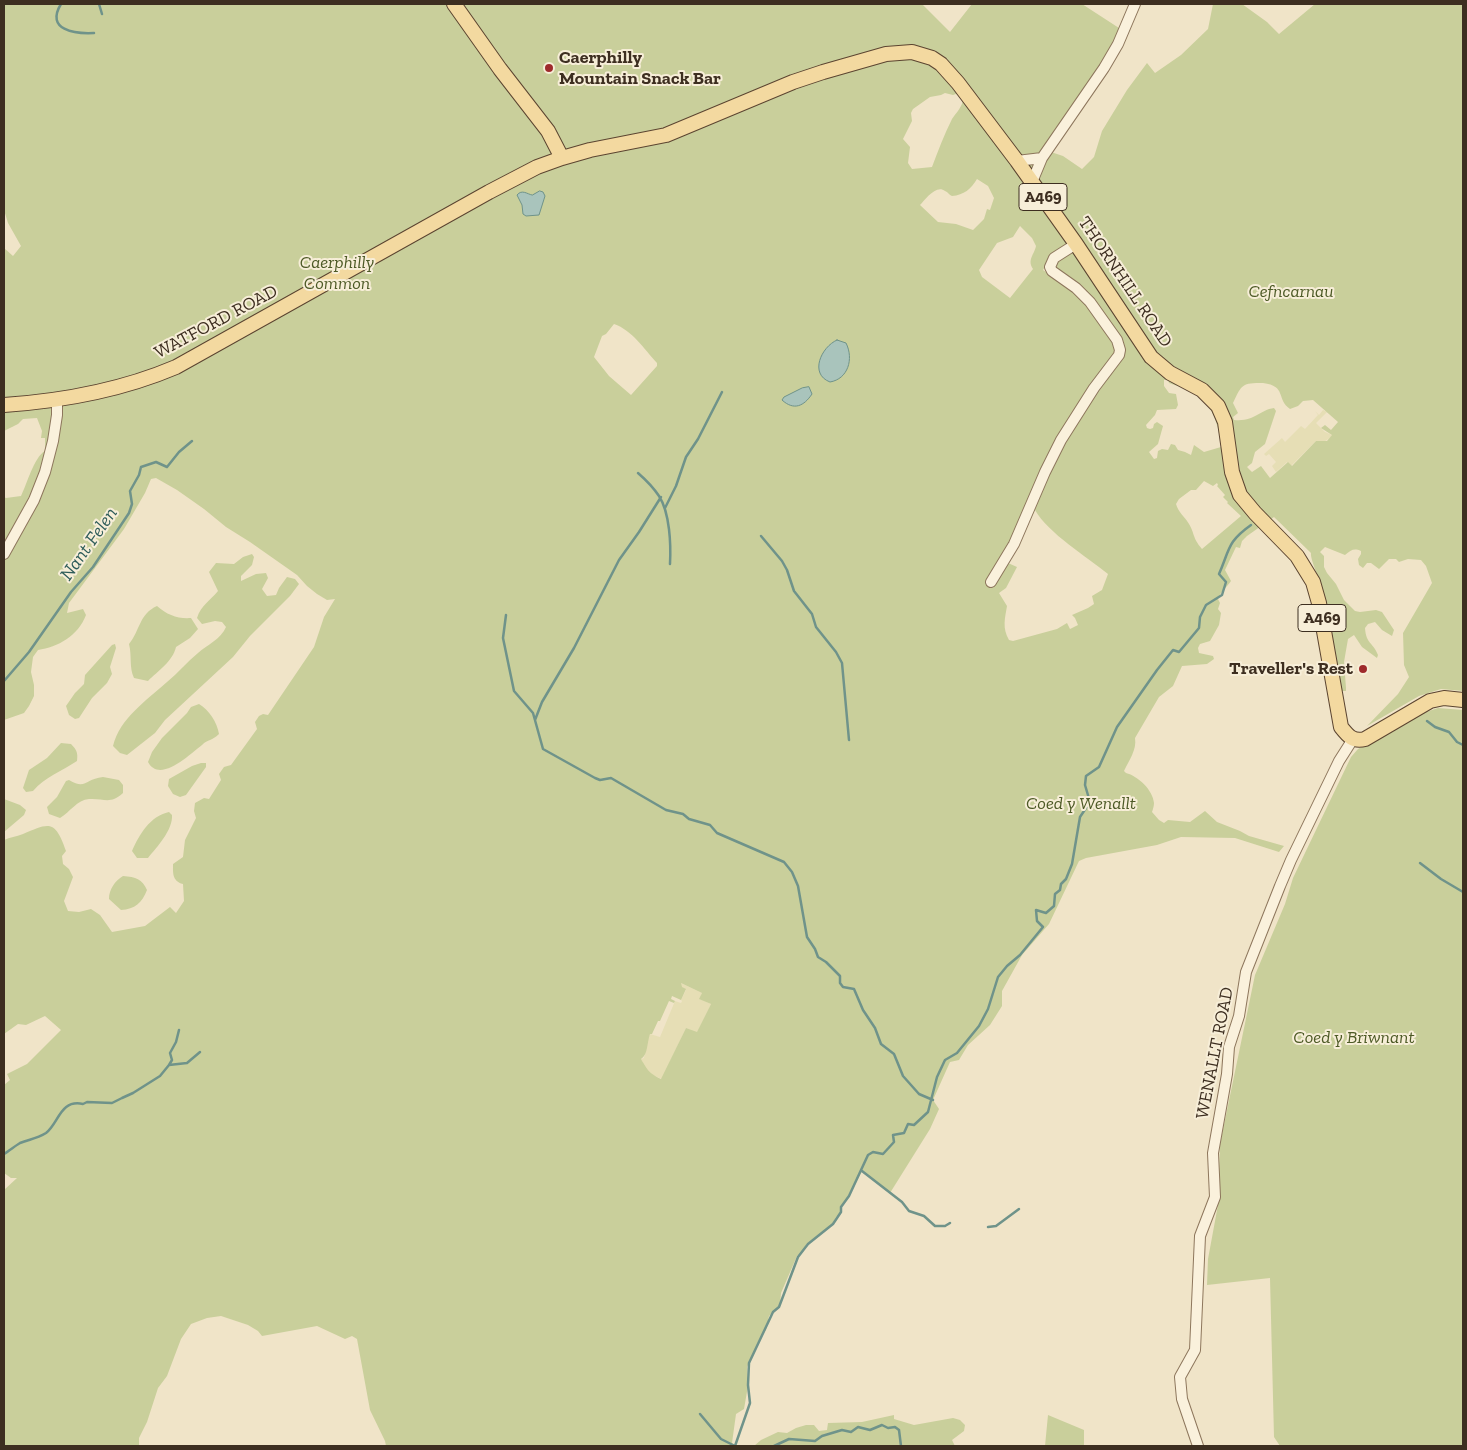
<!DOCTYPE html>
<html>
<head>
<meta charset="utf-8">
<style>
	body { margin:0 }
	#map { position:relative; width:1467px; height:1450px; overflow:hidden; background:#f0e4c8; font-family:"Zilla Slab",serif }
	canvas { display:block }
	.frame { position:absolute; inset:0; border:5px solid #3d2e20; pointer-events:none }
</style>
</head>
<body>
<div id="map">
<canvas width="1467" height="1450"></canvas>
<div class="frame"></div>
</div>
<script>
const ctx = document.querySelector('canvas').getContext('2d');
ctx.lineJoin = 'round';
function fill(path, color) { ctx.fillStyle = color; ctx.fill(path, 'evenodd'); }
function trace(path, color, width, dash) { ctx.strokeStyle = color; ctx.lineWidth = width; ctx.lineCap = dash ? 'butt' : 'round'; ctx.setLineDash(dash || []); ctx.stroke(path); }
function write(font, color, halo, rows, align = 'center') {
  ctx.font = font + ' "Zilla Slab",serif'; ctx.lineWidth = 4; ctx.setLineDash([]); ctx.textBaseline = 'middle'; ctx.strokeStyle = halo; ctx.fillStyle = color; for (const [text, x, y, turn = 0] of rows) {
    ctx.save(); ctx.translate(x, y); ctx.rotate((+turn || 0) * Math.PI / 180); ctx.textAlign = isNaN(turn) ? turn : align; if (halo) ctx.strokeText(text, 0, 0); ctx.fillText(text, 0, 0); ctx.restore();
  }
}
fill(new Path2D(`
	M1323 410 1327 412 1316 423 1325 432 1332 435 1331 437 1324 442 1316 441 1291 466 1287 462 1276 472 1272 466 1276 462 1269 454 1266 456 1264 454 1282 438 1285 442 1301 426 1305 429 1318 415 1315 411 1319 415Z
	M681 983 702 993 700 999 711 1004 697 1033 686 1028 662 1079 650 1074 645 1069 641 1059 644 1058 647 1041 650 1034 660 1037 675 1001 681 1003 682 1001 681 1000 686 990 681 987Z`), '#e6deb5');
fill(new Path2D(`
	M4 4H922L950 32 972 4H1082L1119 28 1114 45 1093 78 1043 148 1048 153 1051 152 1063 156 1082 169 1094 157 1102 131 1127 90 1147 63 1155 73 1181 55 1208 29 1213 4H1242L1267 22 1279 34 1315 4H1463V691L1441 689 1419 696 1367 726 1398 694 1409 677 1404 665 1403 633 1432 583 1426 566 1421 560 1408 559 1399 562 1396 559H1389L1379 569 1371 563H1367L1363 568 1359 565 1358 559 1361 554V551C1354 548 1351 550 1345 555L1325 547 1320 552 1324 556V567L1327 573 1336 584 1344 600 1355 611 1360 612 1376 610 1382 612 1394 630 1392 636 1382 630 1375 622 1368 624 1365 628C1366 644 1373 642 1378 655L1377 658 1362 647 1354 635 1348 639 1344 662 1346 688V691H1339L1337 686C1333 654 1330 621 1322 589 1320 580 1310 559 1311 553L1274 517 1247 536 1242 541 1240 548 1236 547 1225 570 1231 581C1226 588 1221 591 1218 599L1220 603 1218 609 1221 613 1219 625 1210 641 1200 644 1198 648 1199 653 1213 656 1214 659 1207 664 1182 666 1173 686 1159 697 1135 738C1137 750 1129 760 1124 771L1126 773C1138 776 1153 790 1154 803 1154 806 1153 809 1152 812L1159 820 1164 823 1168 820 1190 822 1205 811 1217 822 1240 831 1249 836 1284 846 1279 852 1235 838 1181 837 1157 845 1086 858 1079 861 1049 924 1022 955 1002 991V1006L990 1025 968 1045 959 1060 950 1062 933 1100 939 1109 930 1129 890 1193 862 1171 848 1198 841 1206 840 1215 836 1217 832 1225 806 1245 803 1252 797 1256 781 1293 780 1305 769 1316 766 1330 759 1340 747 1367 748 1386 744 1409 736 1414 732 1443 735 1446H386L385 1441 370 1410 357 1339 352 1336 345 1339 317 1326 262 1336 258 1331 248 1325 221 1316 207 1318 191 1324 181 1339 167 1376 158 1388 147 1422 139 1438V1446H4V1190L17 1178H11L4 1173V1085L10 1080 7 1074 27 1064 61 1030 45 1016 26 1025 18 1024 4 1034V840C10 837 16 837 23 834 49 823 55 819 66 851L62 856 63 864 69 869 73 877 64 901 68 911 79 912 91 909 100 915 112 932 145 926 170 907 176 913 184 901 183 884C172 881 173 873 173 864L183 857 185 840 196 818 194 811 195 803 204 798 209 799 221 780 219 774 224 767 231 765 257 729 255 722 259 716 263 714 268 715 314 647 324 617 335 599 327 600 317 594 307 586 297 575 250 542 226 527 204 509 177 490 156 478 151 479 145 493 124 529 69 603 67 613 83 609 86 615C78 636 58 647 38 650L33 657 31 672 34 685V696L29 706 24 713 4 720V497L6 498 21 496C27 484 34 457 45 451V438H41L42 431 37 418 23 419 18 424 4 431V248L13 256 21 246 8 223 4 210ZM945 93 953 95 956 94 963 99C963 106 956 113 952 119 944 135 938 151 932 167L912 169 908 163 910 147 903 139 912 121 911 113 913 109 930 97 941 95ZM977 179 988 186 994 198 990 210 987 209 984 219 973 230 956 224 938 222 920 205C925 200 936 184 945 191 948 192 949 195 952 196 964 195 971 189 977 179ZM1020 226 1032 238 1036 246C1034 255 1027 260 1033 269L1010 298 982 277 979 270 997 243 1013 237ZM1050 258 1057 261 1055 263C1057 278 1077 280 1086 291 1088 294 1088 298 1090 301 1099 317 1123 336 1119 355L1094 388 1065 432 1063 429 1085 395 1111 360C1119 347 1113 340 1105 329 1086 300 1071 289 1043 270ZM1113 308 1124 316 1127 312 1151 349 1145 354ZM614 324C632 330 644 349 657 363V366L631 395 609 376 594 357 602 336 606 334ZM1164 380H1168L1169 383C1176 386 1184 387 1191 390 1212 401 1219 425 1221 447L1204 452 1194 445 1191 455 1185 452 1178 450 1175 445 1171 444 1168 450 1162 449 1158 451 1157 458 1154 459 1149 452 1158 444 1163 426 1157 422 1154 424 1153 428 1150 429 1147 428 1146 425 1155 415 1157 410 1176 409 1178 405 1176 394 1169 393 1164 386ZM1263 383C1287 386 1276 399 1290 409L1298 406 1303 401 1313 400 1338 422 1331 430 1325 425 1321 428 1332 435 1327 441H1316L1292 466 1288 462 1270 478 1261 466 1252 472 1247 467 1252 463 1255 452 1265 444 1276 411 1274 408C1259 410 1255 422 1234 420L1233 417 1238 413 1233 403C1242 384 1242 383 1263 383ZM1204 481 1213 486 1217 483 1218 485 1217 486 1225 495 1223 497 1228 502 1227 503 1241 516 1202 549C1192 537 1195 534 1189 524 1185 517 1178 512 1176 504L1179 499 1191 490H1196ZM1035 510C1048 533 1087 557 1108 574L1102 590 1092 596 1094 604 1088 608 1072 615 1075 618 1078 625 1070 629 1067 623 1057 629 1013 641 1009 640C1002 628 1005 618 1007 606L999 593 1006 588 1017 567 1008 563ZM681 983 702 993 699 999 711 1004 697 1032 686 1028 661 1079C649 1073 648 1071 641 1059 648 1055 647 1042 650 1034H652L658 1021H660L669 1001 674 1003 675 1001 671 999 672 996 681 1000 686 989 682 987Z
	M252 554 254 557 252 565 241 576V581L256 574 266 573 268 578 262 589 267 596 276 595 279 588 287 577 295 579 299 584 290 596 250 636 233 657 165 720 155 733 127 755 120 753 113 746C120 718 146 701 167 682 178 673 187 662 198 653 207 645 221 639 226 627L222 622 215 621 202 624 197 618C201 605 210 601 218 591L209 572 216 563 234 564 243 557Z
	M157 606C167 615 178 619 191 618L198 629 190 638 176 647C173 661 158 671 148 681L134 678C129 668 132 655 129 644 140 631 139 614 157 606Z
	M115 644 116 648 110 667 112 674 107 683 92 698 79 718 75 719 69 715 66 706 75 693 84 684 85 675 112 645Z
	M199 704C209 710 217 722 219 734 212 741 208 739 202 745 190 754 160 784 148 762L152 752 162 738 187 713 191 707Z
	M1438 708 1463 710V1446H1280L1274 1437 1270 1278 1207 1285 1208 1259 1220 1194 1219 1176 1220 1144 1255 975 1285 904 1293 878 1351 757 1358 749 1423 713Z
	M61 743 71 744C77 750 78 753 77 761 62 771 45 777 33 791L26 792 23 788 29 770 47 758Z
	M201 763H206V767L186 795 180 797 173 794 168 786 169 779 192 766Z
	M103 777 119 780 123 785V793C110 805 104 798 89 799 77 800 70 812 60 818L49 814 47 807 57 797 66 781 69 780C86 790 85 779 103 777Z
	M4 799 20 805 26 810 24 815 4 832Z
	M169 812 172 815C173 830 157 847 148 858H137L132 851C139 835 150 816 169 812Z
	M123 876C136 877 142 879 147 890 142 903 135 909 121 910L109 899C109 889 115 881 123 876Z
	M894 1415V1419L914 1425 953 1418 960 1420 965 1425 964 1431 952 1440 955 1446H754L761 1440 778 1432 787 1433 796 1428 806 1425H814L819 1431 827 1430 828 1423 862 1422Z
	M1048 1415 1084 1430V1446H1045Z`), '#c9cf9b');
const water = new Path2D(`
	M540 191 543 192 545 196 539 215 526 216 523 214 522 205 517 195C522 189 527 194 532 195Z
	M837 340 846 343C854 359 848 379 830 382 809 374 821 347 837 340Z
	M809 387 812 394C804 406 794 411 782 400L784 397 802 388Z`);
fill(water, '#a9c4bc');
trace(water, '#6f938a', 1);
trace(new Path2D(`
	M61 4C45 30 75 34 94 33
	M99 4 102 14
	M638 473C646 480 653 487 659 496 670 513 671 545 670 564
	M665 508 676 486 686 457 698 439 722 392
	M761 536 782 561 787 570 794 591 812 614 816 627 836 652 842 663 849 740
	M506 615 503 638 514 691 533 713 543 749 595 778 600 780 611 778 666 810 683 814 689 819 710 825 717 833 784 862 792 872 798 886 807 937 815 949 818 957 826 962 840 976V983L843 987 854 989 863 1010 875 1028 881 1044 894 1054 903 1076 919 1094 933 1100
	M4 681 29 652 71 592 93 567 129 513 132 504 130 491 139 475 141 467 156 462 167 467 179 452 192 441
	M535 720 542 702 574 648 619 560 639 532 661 497
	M1427 721 1435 727 1449 732 1457 742 1463 745
	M1420 863 1441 879 1463 892
	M169 1065 172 1060 170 1053 176 1042 179 1030
	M4 1154C9 1151 15 1146 20 1143 30 1139 36 1139 46 1133 59 1123 60 1099 83 1104L87 1102 112 1103 122 1098 133 1093 160 1076 169 1065 187 1063 200 1052
	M862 1171 902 1202 909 1211 924 1216 935 1226H945L950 1223
	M988 1227 996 1226 1019 1209
	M700 1414 721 1439 735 1446
	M735 1446 750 1403 748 1385 749 1363 773 1312 779 1307 798 1257 808 1244 833 1224 841 1212V1207L849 1196 868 1155 873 1152 883 1154 894 1142 893 1135 904 1133 908 1124 914 1125 928 1112 937 1077 945 1060 957 1053 979 1026 988 1009 998 977 1007 966 1020 955 1043 927 1037 921 1036 910 1046 913 1054 906 1055 894 1060 890 1061 884 1066 879 1072 864 1080 817 1090 802 1085 785 1086 776 1099 767 1117 727 1157 670 1173 650 1179 652 1199 628 1200 617 1206 605 1222 595 1226 582 1219 574C1230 549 1227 542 1251 525
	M774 1446 789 1439 815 1441 822 1436 842 1430 851 1432 858 1427 870 1430 882 1425 888 1428 895 1427 899 1430 901 1446`), '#6f938a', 2.5);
const minor = new Path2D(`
	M1017 161 1042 158
	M1032 182 1042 158 1104 68 1118 44 1135 4
	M4 554 34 500 45 472 53 441 57 415V398
	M991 582 1014 544 1045 472 1061 440 1094 388 1119 355 1120 350 1117 340 1090 302 1076 288 1052 271 1050 267 1054 258 1076 244
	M1198 1446 1182 1399 1180 1377 1195 1350 1200 1236 1215 1197 1213 1153 1227 1074 1229 1047 1239 1016 1246 972 1280 886 1291 860 1339 761 1353 739`);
const major = new Path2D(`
	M454 4 500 69 548 131 562 158
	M4 405C62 401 122 390 176 367L489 192 537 167 562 158 590 150 666 135 793 82 823 72 886 54 912 52 932 58 941 64 958 83 1017 161 1076 244 1151 357 1170 373 1202 390 1218 406 1225 422 1232 472 1240 495 1255 513 1297 556 1313 582 1319 603 1341 727C1348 736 1353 742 1365 739L1430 701 1444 698 1463 700`);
trace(minor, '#8d765c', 12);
trace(major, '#5b4430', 16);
trace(minor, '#faf1dc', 10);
trace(major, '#f3d9a0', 14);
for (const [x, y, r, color] of [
	[549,68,5,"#9e2a2b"],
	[1363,669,5,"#9e2a2b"]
]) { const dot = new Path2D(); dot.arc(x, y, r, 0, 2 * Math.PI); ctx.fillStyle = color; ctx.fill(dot); trace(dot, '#f7eed8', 2); }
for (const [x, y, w] of [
	[1043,197,48],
	[1322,618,48]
]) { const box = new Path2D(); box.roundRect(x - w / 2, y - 13.5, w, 27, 4); ctx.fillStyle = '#f7eed8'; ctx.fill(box); trace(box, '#3d2e20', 1); }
write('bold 16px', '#3d2e20', null, [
	["A469",1043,197],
	["A469",1322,618]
]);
write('bold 18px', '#3d2e20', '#f7eed8', [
	["Caerphilly",559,58],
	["Mountain Snack Bar",559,79],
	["Traveller's Rest",1353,669,"right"]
], 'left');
write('italic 18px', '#4d5a26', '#f7eed8', [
	["Caerphilly",337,263],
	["Common",337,284],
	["Cefncarnau",1291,292],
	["Coed y Wenallt",1081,804],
	["Coed y Briwnant",1354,1038]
]);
write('18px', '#3d2e20', '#f7eed8', [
	["THORNHILL ROAD",1125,282,56],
	["WATFORD ROAD",216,322,-28],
	["WENALLT ROAD",1215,1053,-79]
]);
write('italic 19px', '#2f5d5a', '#f7eed8', [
	["Nant Felen",89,544,-55]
]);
</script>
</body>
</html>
